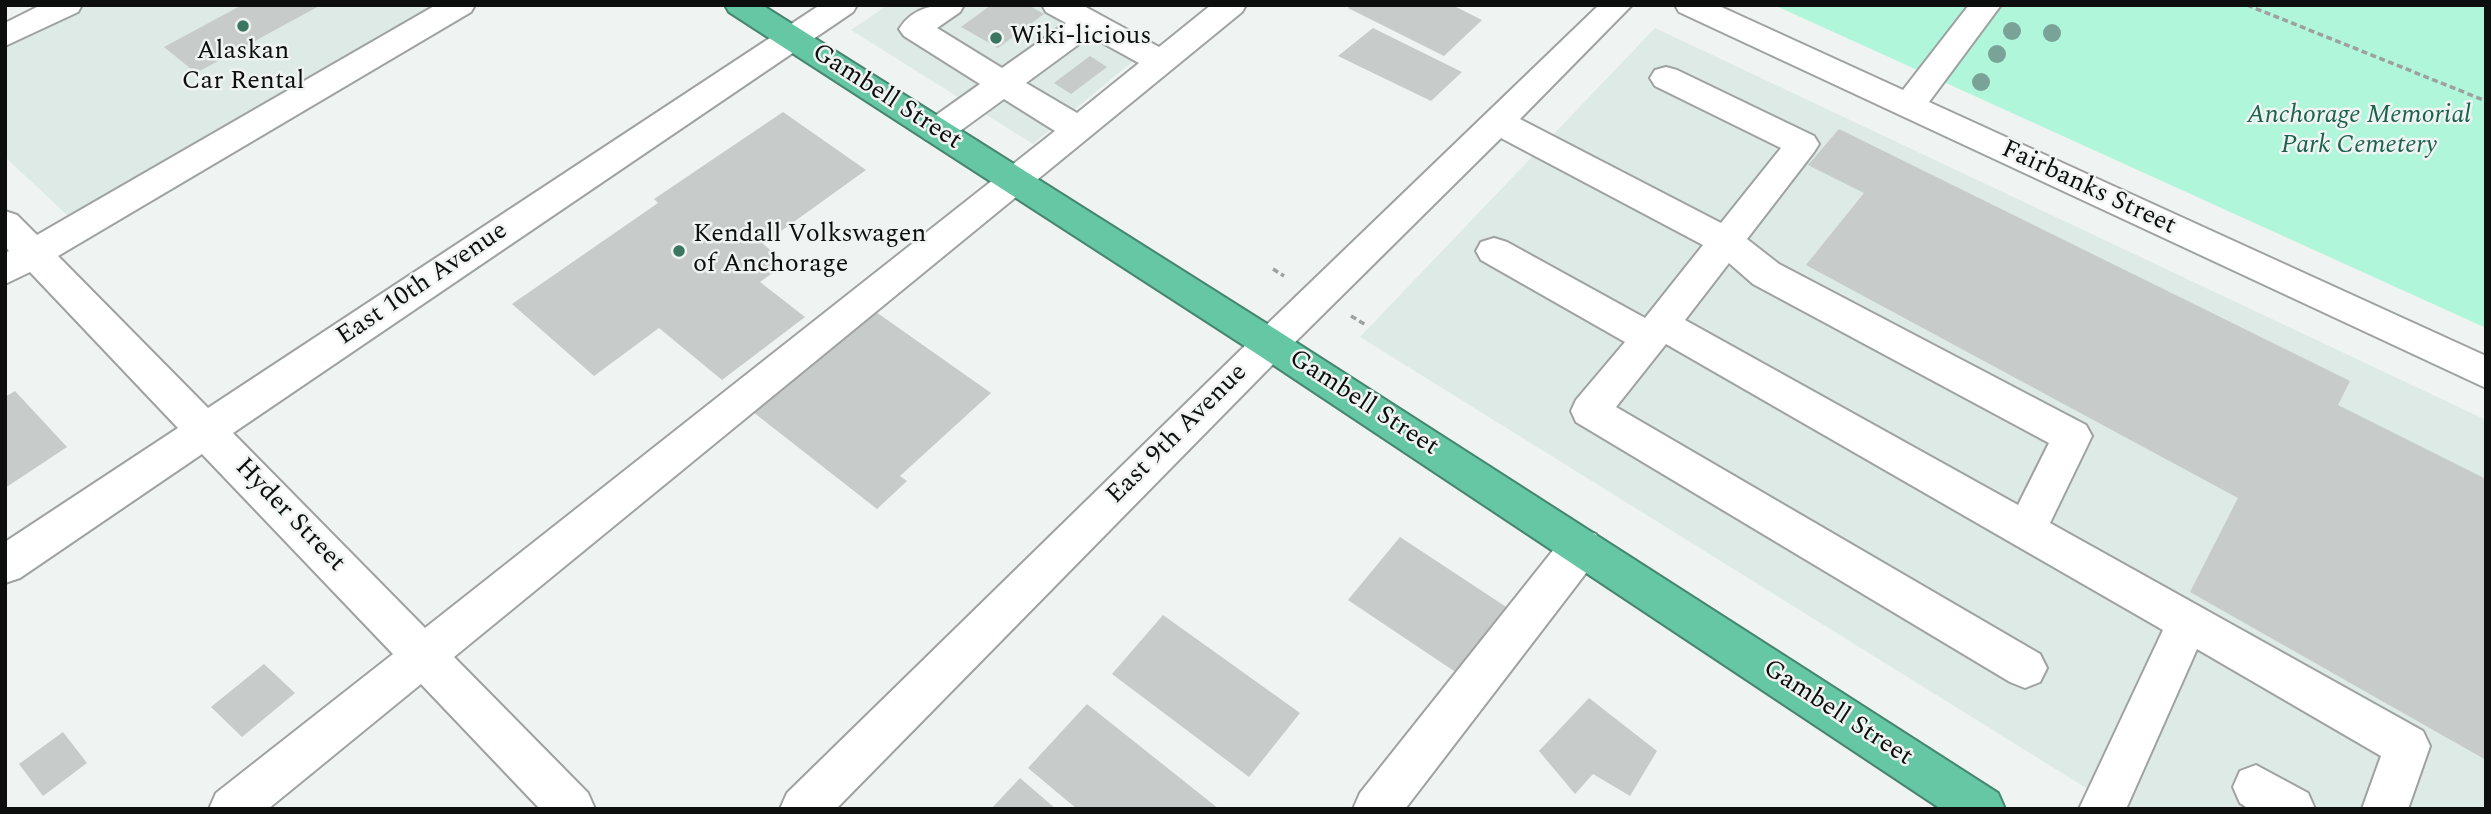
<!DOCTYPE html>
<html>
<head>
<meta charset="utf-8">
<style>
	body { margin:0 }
	#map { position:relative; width:2491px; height:814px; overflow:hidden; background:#eff3f2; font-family:Spectral,serif }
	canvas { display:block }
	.frame { position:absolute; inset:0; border:7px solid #0d0e0e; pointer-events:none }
</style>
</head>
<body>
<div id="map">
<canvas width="2491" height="814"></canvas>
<div class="frame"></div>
</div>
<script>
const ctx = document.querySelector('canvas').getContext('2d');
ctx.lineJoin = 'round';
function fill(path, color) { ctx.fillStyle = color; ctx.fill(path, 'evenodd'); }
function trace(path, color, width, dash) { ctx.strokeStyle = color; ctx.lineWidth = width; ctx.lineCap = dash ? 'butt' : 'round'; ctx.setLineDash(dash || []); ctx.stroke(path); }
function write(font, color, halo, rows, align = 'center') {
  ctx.font = font + ' Spectral,serif'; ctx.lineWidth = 5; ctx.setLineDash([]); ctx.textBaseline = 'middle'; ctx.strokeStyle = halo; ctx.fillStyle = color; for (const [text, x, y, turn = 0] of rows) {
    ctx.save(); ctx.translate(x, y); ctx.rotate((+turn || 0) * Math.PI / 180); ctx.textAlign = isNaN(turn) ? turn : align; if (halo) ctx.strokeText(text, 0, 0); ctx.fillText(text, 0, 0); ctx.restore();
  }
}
fill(new Path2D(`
	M67 5H460L79 226 5 157V36Z
	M888 5H1061L1144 52 1033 144 851 30Z
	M1655 28 2486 420V809H2120L1360 337Z`), '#deeae5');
fill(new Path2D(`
	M1774 5H2486V328Z`), '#b0f6da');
fill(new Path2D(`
	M242 5H321L196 73 164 47Z
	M991 5H1028L1044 14 998 48 961 27Z
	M1351 5H1452L1482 20 1444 56 1348 8Z
	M1373 28 1462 72 1431 101 1338 56Z
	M1090 56 1107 67 1071 94 1054 83Z
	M783 112 866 170 763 244 786 263 760 282 805 317 722 380 659 328 594 376 512 304 658 203 654 199Z
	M1839 129 2350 381 2338 405 2486 479V760L2190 592 2238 498 1806 265 1864 193 1808 165Z
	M876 312 991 393 900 476 907 481 877 509 753 412Z
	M15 391 67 447 5 488V397Z
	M1400 537 1517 614 1466 679 1348 600Z
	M1163 615 1300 713 1249 777 1112 674Z
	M264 664 295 693 242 737 211 707Z
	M1589 698 1657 751 1630 796 1593 774 1575 794 1539 751Z
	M1087 704 1219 809H1077L1028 768Z
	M63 732 87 763 43 796 19 764Z
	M1020 778 1056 809H991Z`), '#c7cbca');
const minor = new Path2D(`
	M41 5H82L78 12 5 46V23Z
	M436 5H475L471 12 58 256 208 408 820 5H857L853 12 233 433 425 628 1055 131 1004 99 949 139 937 143 925 139 920 131 925 123 980 84 904 36 899 29C915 4 938 5 964 5L960 12 937 28 1002 68 1066 23 1046 12 1042 5H1082L1159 47 1211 5H1246L1242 12 454 657 588 793 595 809H540L421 684 268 809H209L216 793 393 654 202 454 20 578 5 583V542L178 428 30 272 5 284V253L9 251 5 246V211L17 215 37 235ZM1090 36 1139 63 1077 113 1026 83Z
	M1599 5H1632L1520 119 1721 223 1781 148 1655 86 1650 78 1655 70 1666 67 1677 70 1814 136 1819 144 1814 152 1747 239 1779 264 2086 425 2092 436 2050 523 2423 731 2430 746 2408 809H2362L2381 756 2197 649 2126 809H2079L2163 630 1666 344 1616 407 2040 654 2047 668 2040 682 2025 688 2010 682 1576 422 1571 411 1576 400 1625 342 1481 260 1476 251 1481 242 1494 238 1507 242 1645 318 1703 245 1501 138 1283 354 836 809H780L787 793 1257 334ZM1729 263 1753 284 2049 443 2018 505 1685 320Z
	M1675 5H1717L1903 90 1969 5H2001L1929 102 2486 356V388L1679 12Z
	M1581 529 1596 534 1602 547 1596 560 1405 809H1353L1360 793 1566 534Z
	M2256 765 2308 793 2315 809H2249L2240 803 2233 787 2240 771Z`);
const highway = new Path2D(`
	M725 5H762L1283 334 1998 793 2005 809H1941L1257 354 729 12Z`);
trace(minor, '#9ea2a0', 4);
trace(highway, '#468670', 4);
trace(new Path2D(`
	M2247 5 2486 101
	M1273 269 1284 276
	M1351 316 1366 325`), '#9ea1a0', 3.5, [6, 3.5]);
fill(minor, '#fff');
fill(highway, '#65c7a4');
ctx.fillStyle = '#7aa397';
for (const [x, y] of [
	[2012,31],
	[2052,33],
	[1997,54],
	[1981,82]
]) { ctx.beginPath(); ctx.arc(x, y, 9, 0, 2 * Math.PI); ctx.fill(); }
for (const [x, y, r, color] of [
	[243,26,7,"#3a7660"],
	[996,38,7,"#3a7660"],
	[679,251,7,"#3a7660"]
]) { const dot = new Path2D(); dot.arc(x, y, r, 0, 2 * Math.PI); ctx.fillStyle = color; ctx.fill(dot); trace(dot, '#eff3f2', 2.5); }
write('26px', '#0d0e0e', '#eff3f2', [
	["Wiki-licious",1010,38],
	["Alaskan",243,53,"center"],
	["Car Rental",243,83,"center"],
	["Kendall Volkswagen",693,236],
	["of Anchorage",693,266]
], 'left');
write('26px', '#0d0e0e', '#eff3f2', [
	["Gambell Street",886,98,33],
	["Fairbanks Street",2088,189,25],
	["East 10th Avenue",423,285,-34],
	["Gambell Street",1363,404,33],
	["East 9th Avenue",1178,435,-45],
	["Hyder Street",289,516,46],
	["Gambell Street",1837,714,33]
]);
write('italic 26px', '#1b624c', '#eff3f2', [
	["Anchorage Memorial",2359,117],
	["Park Cemetery",2359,147]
]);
</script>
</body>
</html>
